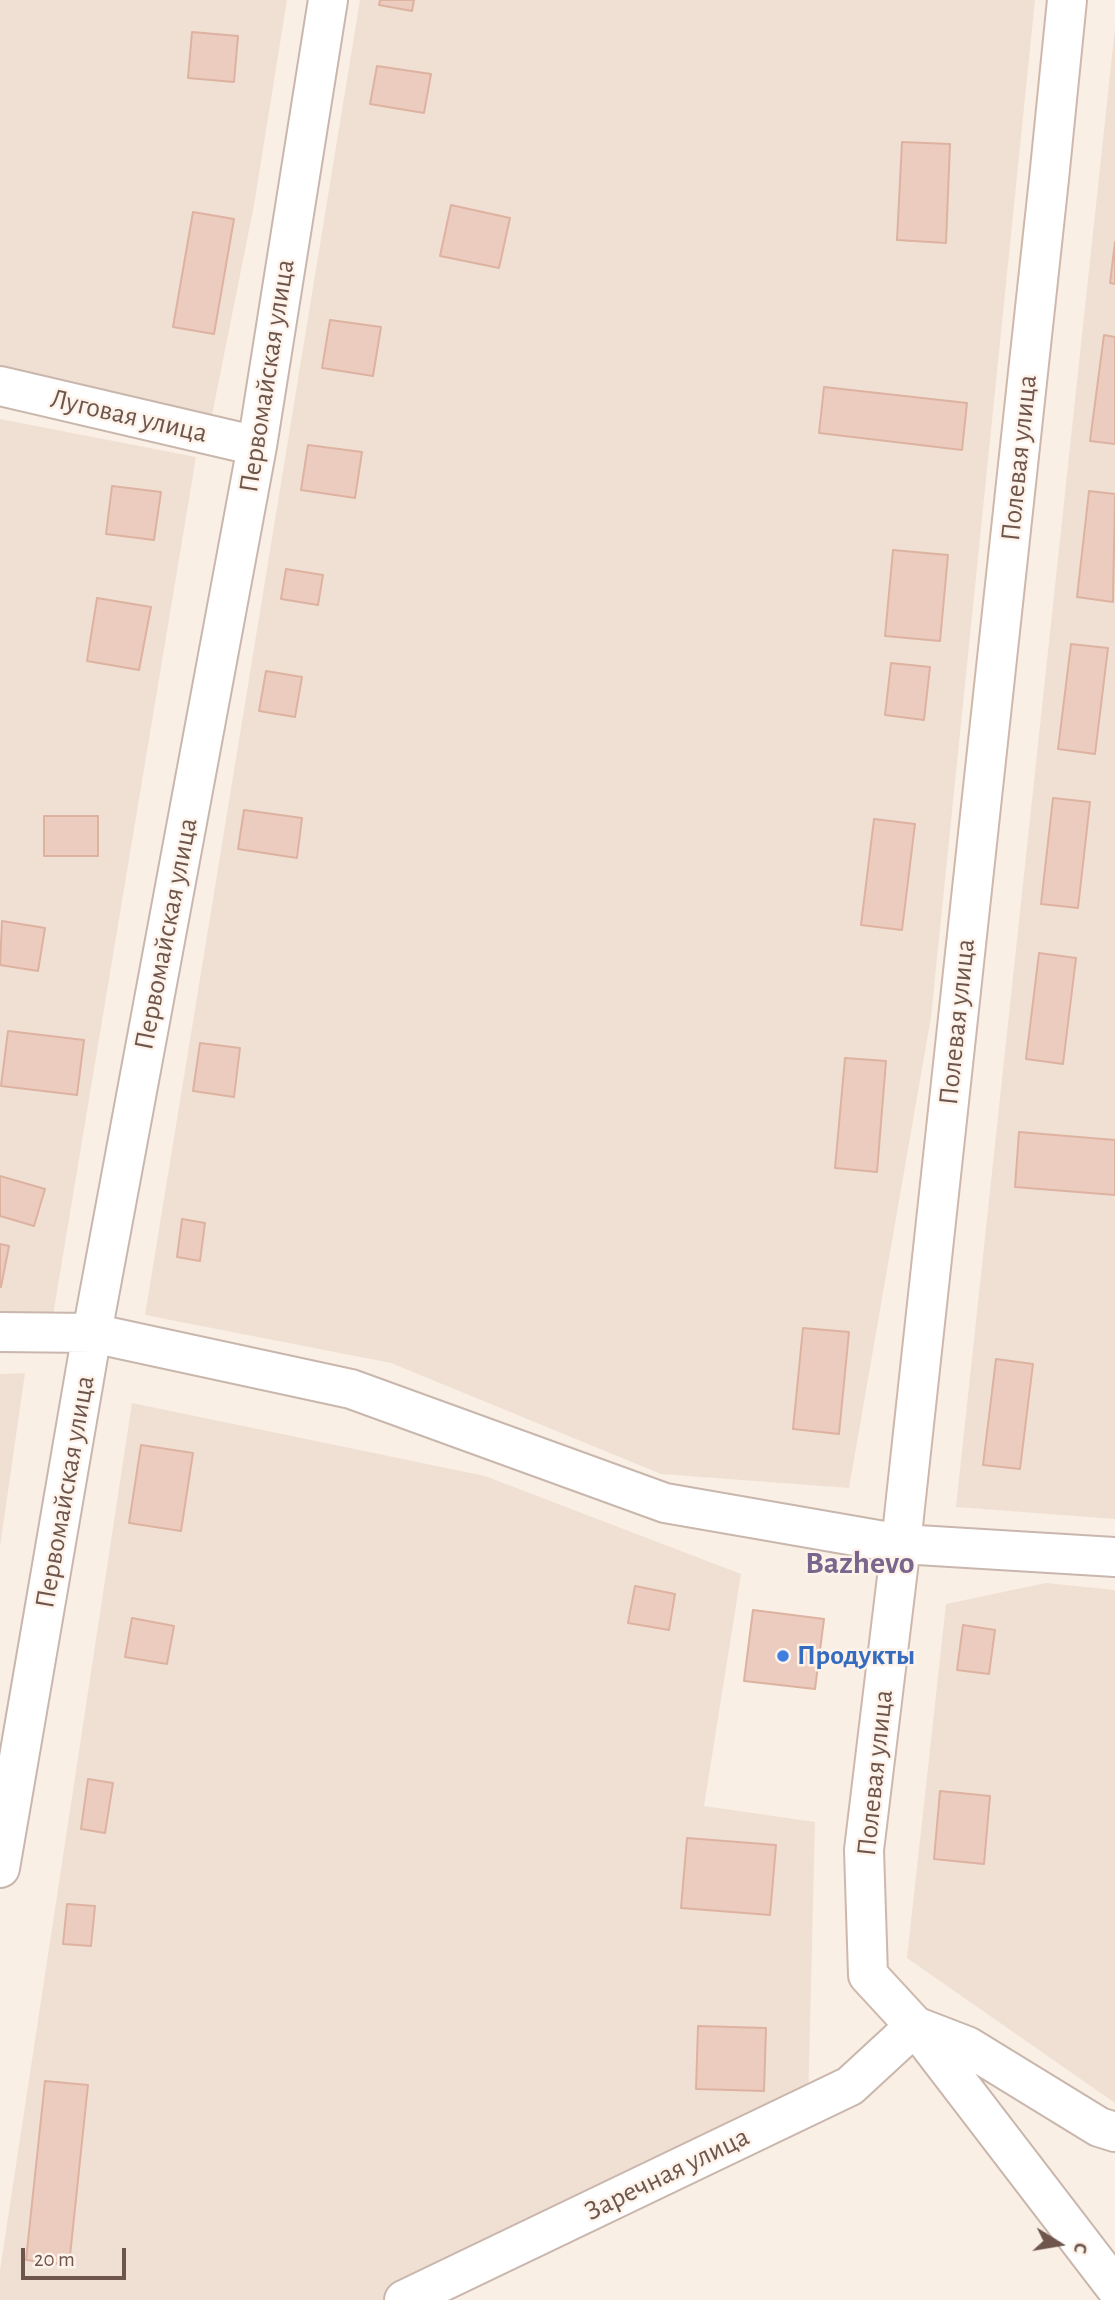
<!DOCTYPE html>
<html>
<head>
<meta charset="utf-8">
<style>
	body { margin:0 }
	#map { position:relative; width:1115px; height:2300px; overflow:hidden; background:#f9efe4; font-family:"Alegreya Sans",sans-serif }
	canvas { display:block }
	.north { position:absolute; left:1024px; top:2209px; width:70px; height:70px; -webkit-text-stroke:5px #fdf3ea; paint-order:stroke; rotate:101deg; font-size:19px; font-weight:700; line-height:28px; text-align:center; color:#6f564c }
	.north::after { content:''; display:block; margin:auto; width:24px; height:32px; background:#6f564c; clip-path:polygon(50% 0,100% 100%,50% 72%,0 100%) }
	.scale { position:absolute; left:21px; top:2248px; width:105px; height:32px; box-sizing:border-box; border:4px solid #6f564c; border-top:0; padding-left:9px; font-size:21px; line-height:24px; white-space:nowrap; color:#6f564c; -webkit-text-stroke:5px #fdf3ea; paint-order:stroke }
</style>
</head>
<body>
<div id="map">
<canvas width="1115" height="2300"></canvas>
<div class="north">С</div>
<div class="scale">20 m</div>
</div>
<script>
const ctx = document.querySelector('canvas').getContext('2d');
ctx.lineJoin = 'round';
function fill(path, color) { ctx.fillStyle = color; ctx.fill(path, 'evenodd'); }
function trace(path, color, width, dash) { ctx.strokeStyle = color; ctx.lineWidth = width; ctx.lineCap = dash ? 'butt' : 'round'; ctx.setLineDash(dash || []); ctx.stroke(path); }
function write(font, color, halo, rows, align = 'center') {
  ctx.font = font + ' "Alegreya Sans",sans-serif'; ctx.lineWidth = 5; ctx.setLineDash([]); ctx.textBaseline = 'middle'; ctx.strokeStyle = halo; ctx.fillStyle = color; for (const [text, x, y, turn = 0] of rows) {
    ctx.save(); ctx.translate(x, y); ctx.rotate((+turn || 0) * Math.PI / 180); ctx.textAlign = isNaN(turn) ? turn : align; if (halo) ctx.strokeText(text, 0, 0); ctx.fillText(text, 0, 0); ctx.restore();
  }
}
fill(new Path2D(`
	M0 0H287L254 205 212 415 0 366Z
	M360 0H1035L931 1017 849 1488 661 1474 391 1363 145 1315Z
	M1115 28V1519L956 1507Z
	M0 419 196 457 52 1321 0 1318Z
	M25 1373 0 1547V1374Z
	M132 1403 485 1476 741 1574 704 1806 815 1822 808 2106 395 2300H0V2270Z
	M1046 1583 1115 1590V2103L907 1958 946 1604Z`), '#f0e0d3');
const building = new Path2D(`
	M380 0H414L412 11 379 5Z
	M192 32 238 36 234 82 188 78Z
	M377 66 431 74 424 113 370 104Z
	M902 142 950 144 946 243 897 240Z
	M451 205 510 218 499 268 440 256Z
	M193 212 234 219 214 334 173 327Z
	M1115 242V284L1110 283Z
	M330 320 381 327 373 376 322 368Z
	M1104 335 1115 337V444L1090 441Z
	M824 387 967 403 962 450 819 433Z
	M308 445 362 452 355 498 301 490Z
	M112 486 161 492 154 540 106 534Z
	M1089 491 1115 494 1113 602 1077 597Z
	M893 550 948 555 940 641 885 636Z
	M286 569 323 575 318 605 281 599Z
	M97 598 151 607 139 670 87 661Z
	M1071 644 1108 648 1095 754 1058 749Z
	M891 663 930 667 924 720 885 715Z
	M266 671 302 677 295 717 259 711Z
	M1053 798 1090 802 1078 908 1041 904Z
	M244 810 302 818 297 858 238 849Z
	M44 816H98V856H44Z
	M874 819 915 824 902 930 861 925Z
	M2 921 45 928 38 971 0 965Z
	M1039 953 1076 958 1063 1064 1026 1059Z
	M8 1031 84 1040 77 1095 1 1086Z
	M200 1043 240 1048 234 1097 193 1091Z
	M845 1058 886 1061 877 1172 835 1168Z
	M1019 1132 1115 1140V1195L1015 1187Z
	M0 1176 45 1189 34 1226 0 1216Z
	M182 1219 205 1223 200 1261 177 1257Z
	M0 1244 9 1246 1 1287H0Z
	M803 1328 849 1332 839 1434 793 1429Z
	M996 1359 1033 1364 1020 1469 983 1465Z
	M141 1445 193 1453 181 1531 129 1523Z
	M635 1586 675 1594 669 1630 628 1623Z
	M753 1610 824 1619 815 1689 744 1681Z
	M132 1618 174 1626 167 1664 125 1657Z
	M963 1625 995 1630 989 1674 957 1670Z
	M88 1779 113 1783 105 1833 81 1829Z
	M940 1791 990 1796 984 1864 934 1859Z
	M687 1838 776 1845 770 1915 681 1908Z
	M67 1904 95 1906 91 1946 63 1944Z
	M698 2026 766 2028 764 2091 696 2089Z
	M45 2081 88 2085 69 2265 26 2260Z`);
fill(building, '#ecccbf');
trace(building, '#ddb2a1', 2);
const street = new Path2D(`
	M0 386 257 446
	M0 1332 92 1333 351 1389 665 1503 901 1544 1115 1557
	M0 1868 92 1333 257 446 328 0
	M915 2026 1115 2287
	M915 2026 967 2046 1099 2127 1115 2132
	M404 2300 850 2086 915 2026`);
const secondary = new Path2D(`
	M915 2026 868 1975 864 1850 901 1544 1049 179 1067 0`);
trace(street, '#c9b6ac', 42);
trace(secondary, '#ceb8ac', 42);
trace(street, '#fff', 38);
trace(secondary, '#fff', 38);
for (const [x, y, r, color] of [
	[783,1656,7,"#3f7fe0"]
]) { const dot = new Path2D(); dot.arc(x, y, r, 0, 2 * Math.PI); ctx.fillStyle = color; ctx.fill(dot); trace(dot, '#fdf3ea', 2.5); }
write('28px', '#6f564c', '#fdf3ea', [
	["Первомайская улица",267,376,-81],
	["Луговая улица",129,416,13],
	["Полевая улица",1019,458,-84],
	["Первомайская улица",166,934,-79],
	["Полевая улица",957,1022,-84],
	["Первомайская улица",65,1492,-80],
	["Полевая улица",875,1773,-84],
	["Заречная улица",667,2174,-26]
]);
write('bold 28px', '#366cbe', '#fdf3ea', [
	["Продукты",797,1656]
], 'left');
write('bold 32px', '#7a658c', '#fdf3ea', [
	["Bazhevo",860,1563]
]);
</script>
</body>
</html>
